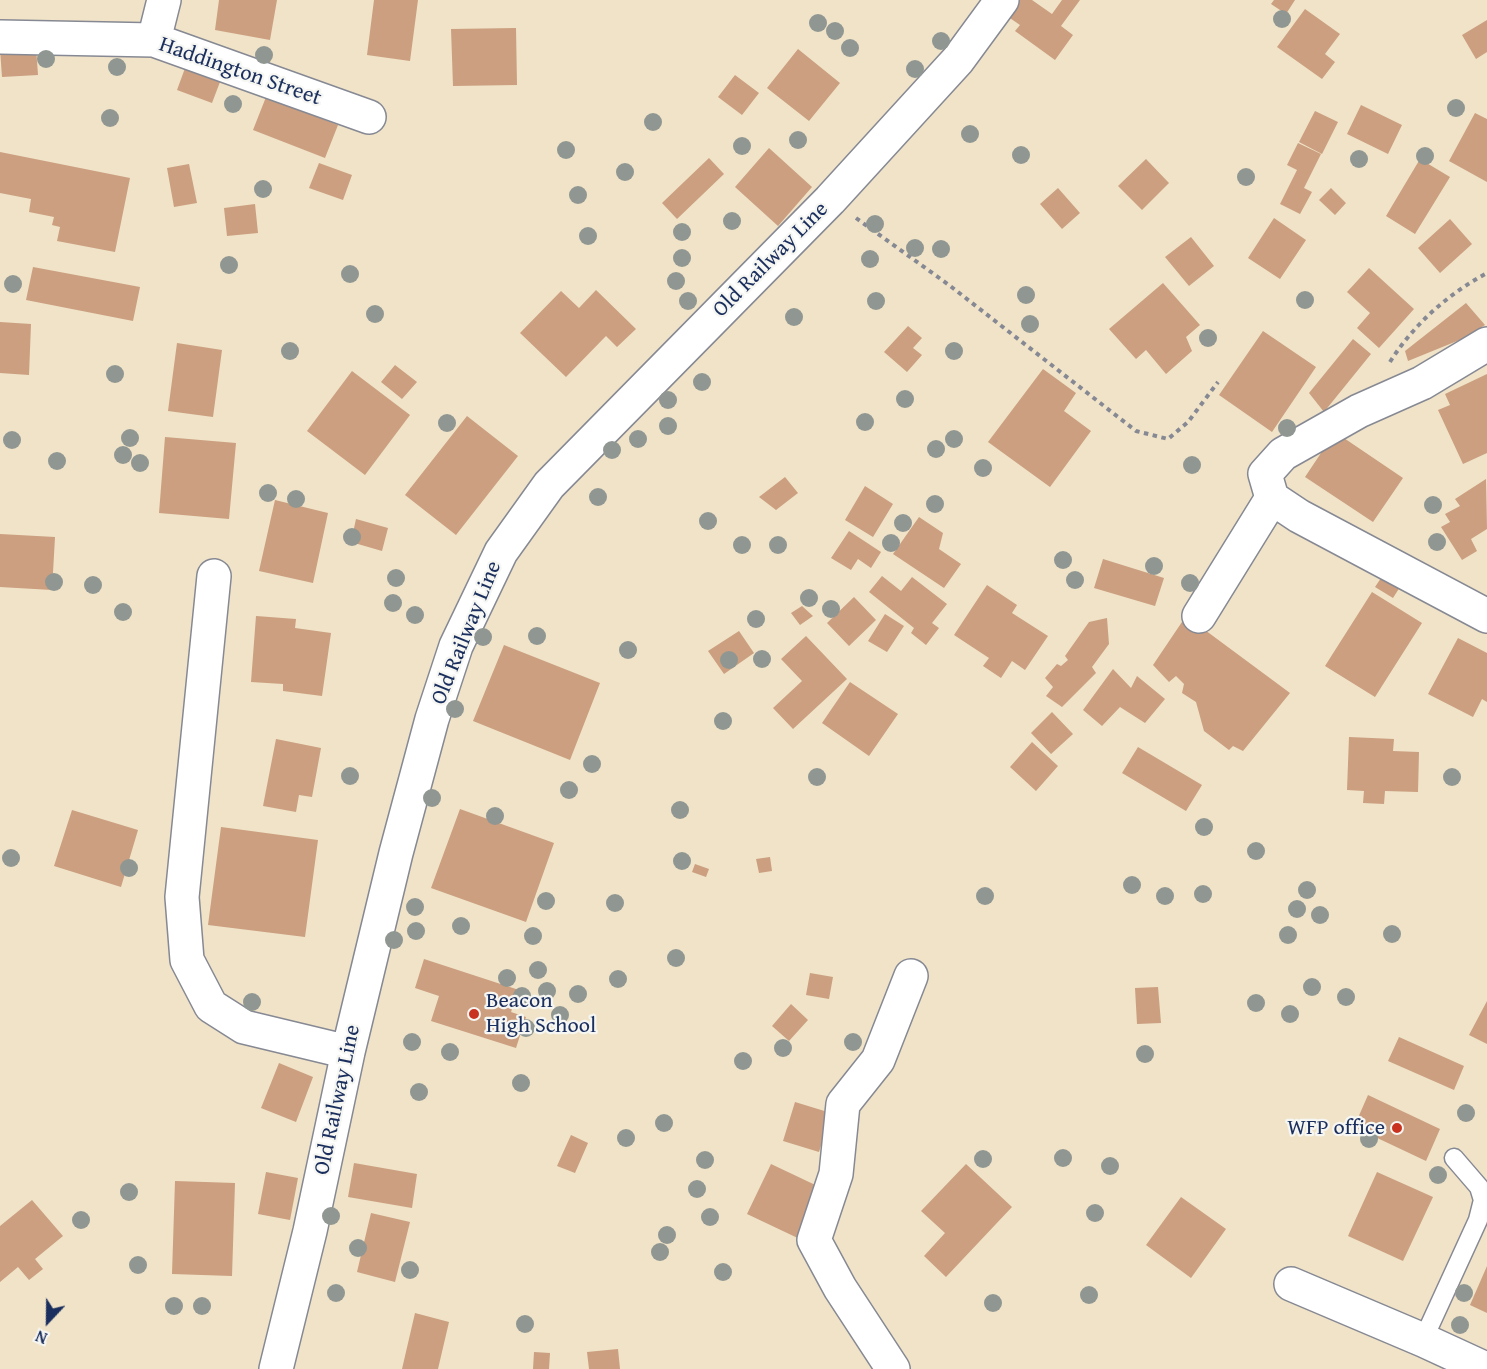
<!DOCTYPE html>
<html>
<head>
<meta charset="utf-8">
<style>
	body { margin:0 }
	#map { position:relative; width:1487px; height:1369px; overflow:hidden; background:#f0e3c8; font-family:"Gentium Book Plus",serif }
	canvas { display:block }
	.north { position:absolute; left:18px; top:1291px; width:60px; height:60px; -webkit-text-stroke:4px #f6f6f2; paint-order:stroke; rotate:202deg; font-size:16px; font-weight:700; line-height:24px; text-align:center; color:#1b2f5e }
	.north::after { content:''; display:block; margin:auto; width:21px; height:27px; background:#1b2f5e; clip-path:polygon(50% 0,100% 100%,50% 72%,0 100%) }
</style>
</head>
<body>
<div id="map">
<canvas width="1487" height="1369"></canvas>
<div class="north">N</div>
</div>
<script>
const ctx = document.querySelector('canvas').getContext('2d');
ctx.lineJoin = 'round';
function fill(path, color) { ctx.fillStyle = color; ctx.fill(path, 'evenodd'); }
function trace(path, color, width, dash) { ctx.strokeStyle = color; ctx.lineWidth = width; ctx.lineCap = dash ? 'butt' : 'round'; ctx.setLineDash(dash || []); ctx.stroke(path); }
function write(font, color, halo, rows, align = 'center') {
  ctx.font = font + ' "Gentium Book Plus",serif'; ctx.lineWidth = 4.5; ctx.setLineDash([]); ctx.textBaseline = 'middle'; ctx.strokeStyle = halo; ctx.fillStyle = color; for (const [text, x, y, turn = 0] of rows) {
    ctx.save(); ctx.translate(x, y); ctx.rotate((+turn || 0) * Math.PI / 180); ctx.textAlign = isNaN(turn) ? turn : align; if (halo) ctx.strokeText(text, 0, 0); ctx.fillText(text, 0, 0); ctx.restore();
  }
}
fill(new Path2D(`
	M219 0H277L270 40 215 30Z
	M374 0H418L410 61 367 55Z
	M1014 0H1032L1052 14 1062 0H1080L1061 26 1073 35 1055 60 1015 31 1020 25 1004 14Z
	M1274 0H1295L1286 14 1271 4Z
	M1305 9 1340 34 1325 54 1335 62 1322 79 1277 47Z
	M1487 20V52L1476 59 1462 35Z
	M516 28 517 85 453 86 451 29Z
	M36 47 38 75 2 77 0 49Z
	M798 49 840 83 809 121 767 88Z
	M188 60 223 74 212 103 177 90Z
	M735 75 759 93 742 115 718 97Z
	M266 97 338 125 325 158 253 130Z
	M1361 105 1402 125 1388 154 1347 134Z
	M1315 111 1338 122 1322 154 1299 142Z
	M1475 113 1487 119V182L1449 161Z
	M1298 143 1321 154 1304 188 1312 192 1300 214 1280 204 1297 170 1287 165Z
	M769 148 812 187 778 226 735 187Z
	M0 152 130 178 115 252 57 241 60 227 52 225 54 217 29 212 31 199 0 193Z
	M709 158 724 174 677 219 662 203Z
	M1146 159 1169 183 1142 210 1118 186Z
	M1420 159 1450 177 1415 234 1386 216Z
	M319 163 352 175 343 200 309 188Z
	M189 164 197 203 174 207 167 168Z
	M1058 188 1080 213 1062 229 1040 204Z
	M1331 188 1346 203 1335 215 1319 200Z
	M255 204 258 233 227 236 224 208Z
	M1274 218 1306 240 1280 279 1248 258Z
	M1450 219 1472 244 1440 273 1418 248Z
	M1191 237 1214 266 1189 286 1165 257Z
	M33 267 140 287 133 321 26 300Z
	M1369 268 1414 309 1379 348 1357 328 1370 313 1347 292Z
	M1163 283 1200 325 1186 337 1192 351 1166 374 1146 350 1136 359 1109 329Z
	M596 290 636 329 617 347 606 336 566 377 520 333 561 291 579 308Z
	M1466 303 1485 325 1462 339 1408 361 1405 351Z
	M0 322 31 324 29 375 0 373Z
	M908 326 922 338 913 348 922 355 907 372 884 352Z
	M1263 331 1316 367 1272 432 1219 395Z
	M1353 339 1371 354 1324 412 1309 393Z
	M177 343 222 350 213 417 168 411Z
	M395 365 417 382 402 399 381 382Z
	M1043 369 1076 393 1064 411 1091 431 1050 487 988 442Z
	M352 371 410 415 365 475 307 431Z
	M1487 374V453L1463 464 1438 410 1450 405 1445 394Z
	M467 416 518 456 456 535 405 495Z
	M1335 432 1403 478 1373 522 1305 477Z
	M165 437 236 443 229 519 159 513Z
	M785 477 798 493 776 510 759 497Z
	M1486 479 1487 529 1471 539 1477 551 1462 560 1441 527 1450 522 1445 514 1460 506 1455 499Z
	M865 486 893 504 873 537 845 520Z
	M275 500 328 513 313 583 259 571Z
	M919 517 943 533 939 549 961 564 944 588 893 554Z
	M356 519 388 528 382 551 351 542Z
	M849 531 881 552 871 568 858 559 851 570 831 558Z
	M0 534 55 537 52 590 0 587Z
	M1103 559 1164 578 1155 606 1094 588Z
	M1383 575 1400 587 1393 598 1375 587Z
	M882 576 901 591 912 577 947 604 932 623 939 628 926 645 911 633 914 628 869 592Z
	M987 585 1017 605 1012 613 1048 636 1025 670 1012 661 1001 678 983 666 989 658 954 635Z
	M1372 592 1422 623 1375 697 1325 666Z
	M854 597 876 620 849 646 827 623Z
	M802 606 813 616 800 625 791 613Z
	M885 614 904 626 887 652 868 641Z
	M256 616 296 619 295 628 331 633 322 696 283 691V684L251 682Z
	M1186 616 1290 693 1243 751 1233 746 1229 750 1204 731 1196 702 1182 693 1184 684 1176 676 1169 682 1153 665Z
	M1107 618 1109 644 1092 667 1096 673 1062 707 1046 696 1053 687 1045 678 1057 664 1061 666 1068 660 1065 656 1089 622Z
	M739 631 754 653 724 674 708 651Z
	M806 636 847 679 793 729 773 708 802 681 781 659Z
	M1458 638 1487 653V702L1482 699 1473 717 1428 694Z
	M504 645 600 683 570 760 473 721Z
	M1113 669 1131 688 1137 676 1165 699 1145 723 1120 707 1102 726 1083 710Z
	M850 682 898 714 869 756 822 723Z
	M1052 712 1073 734 1051 754 1031 733Z
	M1349 737 1394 739 1393 751 1419 752 1418 792 1385 791 1384 804 1363 803 1364 791 1347 790Z
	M276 739 321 748 312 797 299 795 296 812 263 806Z
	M1032 742 1058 766 1036 791 1010 767Z
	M1138 747 1202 785 1186 811 1122 773Z
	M460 809 554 843 526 922 431 888Z
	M72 810 138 830 121 887 54 866Z
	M221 827 318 840 305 937 208 925Z
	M770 857 772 871 759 873 756 859Z
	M695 864 709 869 706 877 692 872Z
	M424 959 519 990 511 1012 526 1017 516 1048 431 1021 439 996 415 988Z
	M810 973 833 977 829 999 806 995Z
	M1158 987 1161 1023 1137 1024 1135 988Z
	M1487 1001V1044L1469 1035Z
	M791 1004 808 1020 789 1041 772 1026Z
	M1399 1037 1464 1066 1454 1090 1388 1061Z
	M279 1063 313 1077 296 1122 261 1108Z
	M1368 1095 1440 1129 1426 1161 1354 1127Z
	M795 1102 831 1113 819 1152 783 1141Z
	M571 1135 588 1143 575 1173 557 1166Z
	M354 1163 417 1174 412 1208 348 1197Z
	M771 1164 828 1191 804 1241 747 1214Z
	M966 1164 1012 1207 946 1277 924 1256 945 1233 921 1211Z
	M266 1172 298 1178 290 1220 258 1214Z
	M1377 1172 1433 1197 1403 1261 1348 1236Z
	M175 1181 235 1183 232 1276 172 1274Z
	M1181 1197 1226 1229 1191 1278 1146 1245Z
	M32 1200 63 1236 35 1259 43 1269 29 1280 18 1267 0 1282V1226Z
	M371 1213 410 1222 395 1282 357 1272Z
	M1487 1266V1313L1470 1305Z
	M415 1313 449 1322 438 1369H402Z
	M618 1349 620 1369H589L587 1352Z
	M534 1352 550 1353 549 1369H533Z`), '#cb9f7f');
const lane = new Path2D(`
	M1423 1340 1478 1220 1483 1200 1479 1187 1454 1158`);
const street = new Path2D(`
	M0 37 154 40 369 117
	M154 40 164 0
	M1487 344 1422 383 1359 411 1283 454 1265 474 1272 498 1299 516 1487 616
	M214 576 182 897 187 960 211 1006 244 1027 348 1052
	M1199 616 1272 498
	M1291 1284 1423 1340 1486 1369
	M276 1369 310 1231 348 1052 396 853 432 719 456 646 501 552 549 485 830 200 958 60 1002 0
	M893 1369 840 1288 814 1240 836 1174 843 1104 878 1060 911 976`);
trace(lane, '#868993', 21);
trace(street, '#868993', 36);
trace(new Path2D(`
	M856 218 949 285 1136 431 1168 439 1188 422 1218 382
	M1390 362C1414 324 1448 294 1487 273`), '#868993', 4, [4.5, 4.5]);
trace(lane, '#fff', 18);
trace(street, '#fff', 33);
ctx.fillStyle = '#909792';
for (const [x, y] of [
	[1282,19],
	[818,23],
	[835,31],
	[941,41],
	[850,48],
	[264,55],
	[46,59],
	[117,67],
	[915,69],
	[233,104],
	[1456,108],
	[110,118],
	[653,122],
	[970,134],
	[798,140],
	[742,146],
	[566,150],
	[1021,155],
	[1425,156],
	[1359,159],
	[625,172],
	[1246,177],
	[263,189],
	[578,195],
	[732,221],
	[875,224],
	[682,232],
	[588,236],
	[915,248],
	[941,249],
	[682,258],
	[870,259],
	[229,265],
	[350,274],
	[676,281],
	[13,284],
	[1026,295],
	[1305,300],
	[688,301],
	[876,301],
	[375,314],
	[794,317],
	[1030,324],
	[1208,338],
	[290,351],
	[954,351],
	[115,374],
	[702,382],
	[905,399],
	[668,400],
	[865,422],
	[447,423],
	[668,426],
	[1287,428],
	[130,438],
	[638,439],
	[954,439],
	[12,440],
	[936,449],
	[612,450],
	[123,455],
	[57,461],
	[140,463],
	[1192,465],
	[983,468],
	[268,493],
	[598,497],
	[296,499],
	[935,504],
	[1433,505],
	[708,521],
	[903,523],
	[352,537],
	[1437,542],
	[891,543],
	[742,545],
	[778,545],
	[1063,560],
	[1154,566],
	[396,578],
	[1075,580],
	[54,582],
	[1190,583],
	[93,585],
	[809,598],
	[393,603],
	[831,609],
	[123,612],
	[415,615],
	[756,619],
	[537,636],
	[483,637],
	[628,650],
	[762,659],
	[729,660],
	[455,709],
	[723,721],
	[592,764],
	[350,776],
	[817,777],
	[1452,777],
	[569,790],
	[432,798],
	[680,810],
	[495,816],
	[1204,827],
	[1256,851],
	[11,858],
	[682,861],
	[129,868],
	[1132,885],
	[1307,890],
	[1203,894],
	[985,896],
	[1165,896],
	[546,901],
	[615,903],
	[415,907],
	[1297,909],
	[1320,915],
	[461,926],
	[416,931],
	[1392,934],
	[1288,935],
	[533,936],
	[394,940],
	[676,958],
	[538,970],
	[507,978],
	[618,979],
	[1312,987],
	[547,991],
	[578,994],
	[522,996],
	[1346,997],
	[252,1002],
	[1256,1003],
	[1290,1014],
	[560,1015],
	[526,1028],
	[412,1042],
	[853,1042],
	[783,1048],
	[450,1052],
	[1145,1054],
	[743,1061],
	[521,1083],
	[419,1092],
	[1466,1113],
	[664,1123],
	[626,1138],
	[1369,1139],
	[1063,1158],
	[983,1159],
	[705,1160],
	[1110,1166],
	[1438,1175],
	[697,1189],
	[129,1192],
	[1095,1213],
	[331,1216],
	[710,1217],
	[81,1220],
	[667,1235],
	[358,1248],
	[660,1252],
	[138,1265],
	[410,1270],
	[723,1272],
	[336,1293],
	[1464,1293],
	[1089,1295],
	[993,1303],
	[174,1306],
	[202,1306],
	[525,1324],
	[1460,1325]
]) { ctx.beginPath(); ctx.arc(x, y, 9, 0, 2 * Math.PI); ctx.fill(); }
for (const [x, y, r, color] of [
	[474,1014,6,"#c8321e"],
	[1397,1128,6,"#c8321e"]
]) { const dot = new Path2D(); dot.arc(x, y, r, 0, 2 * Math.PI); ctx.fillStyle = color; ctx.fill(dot); trace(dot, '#f6f6f2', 2); }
write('22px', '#1b2f5e', '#f6f6f2', [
	["Haddington Street",240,72,19],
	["Old Railway Line",771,260,-45],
	["Old Railway Line",467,633,-68],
	["Old Railway Line",338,1100,-78]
]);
write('22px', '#1b2f5e', '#f6f6f2', [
	["Beacon",486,1001],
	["High School",486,1026],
	["WFP office",1385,1128,"right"]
], 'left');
</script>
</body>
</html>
